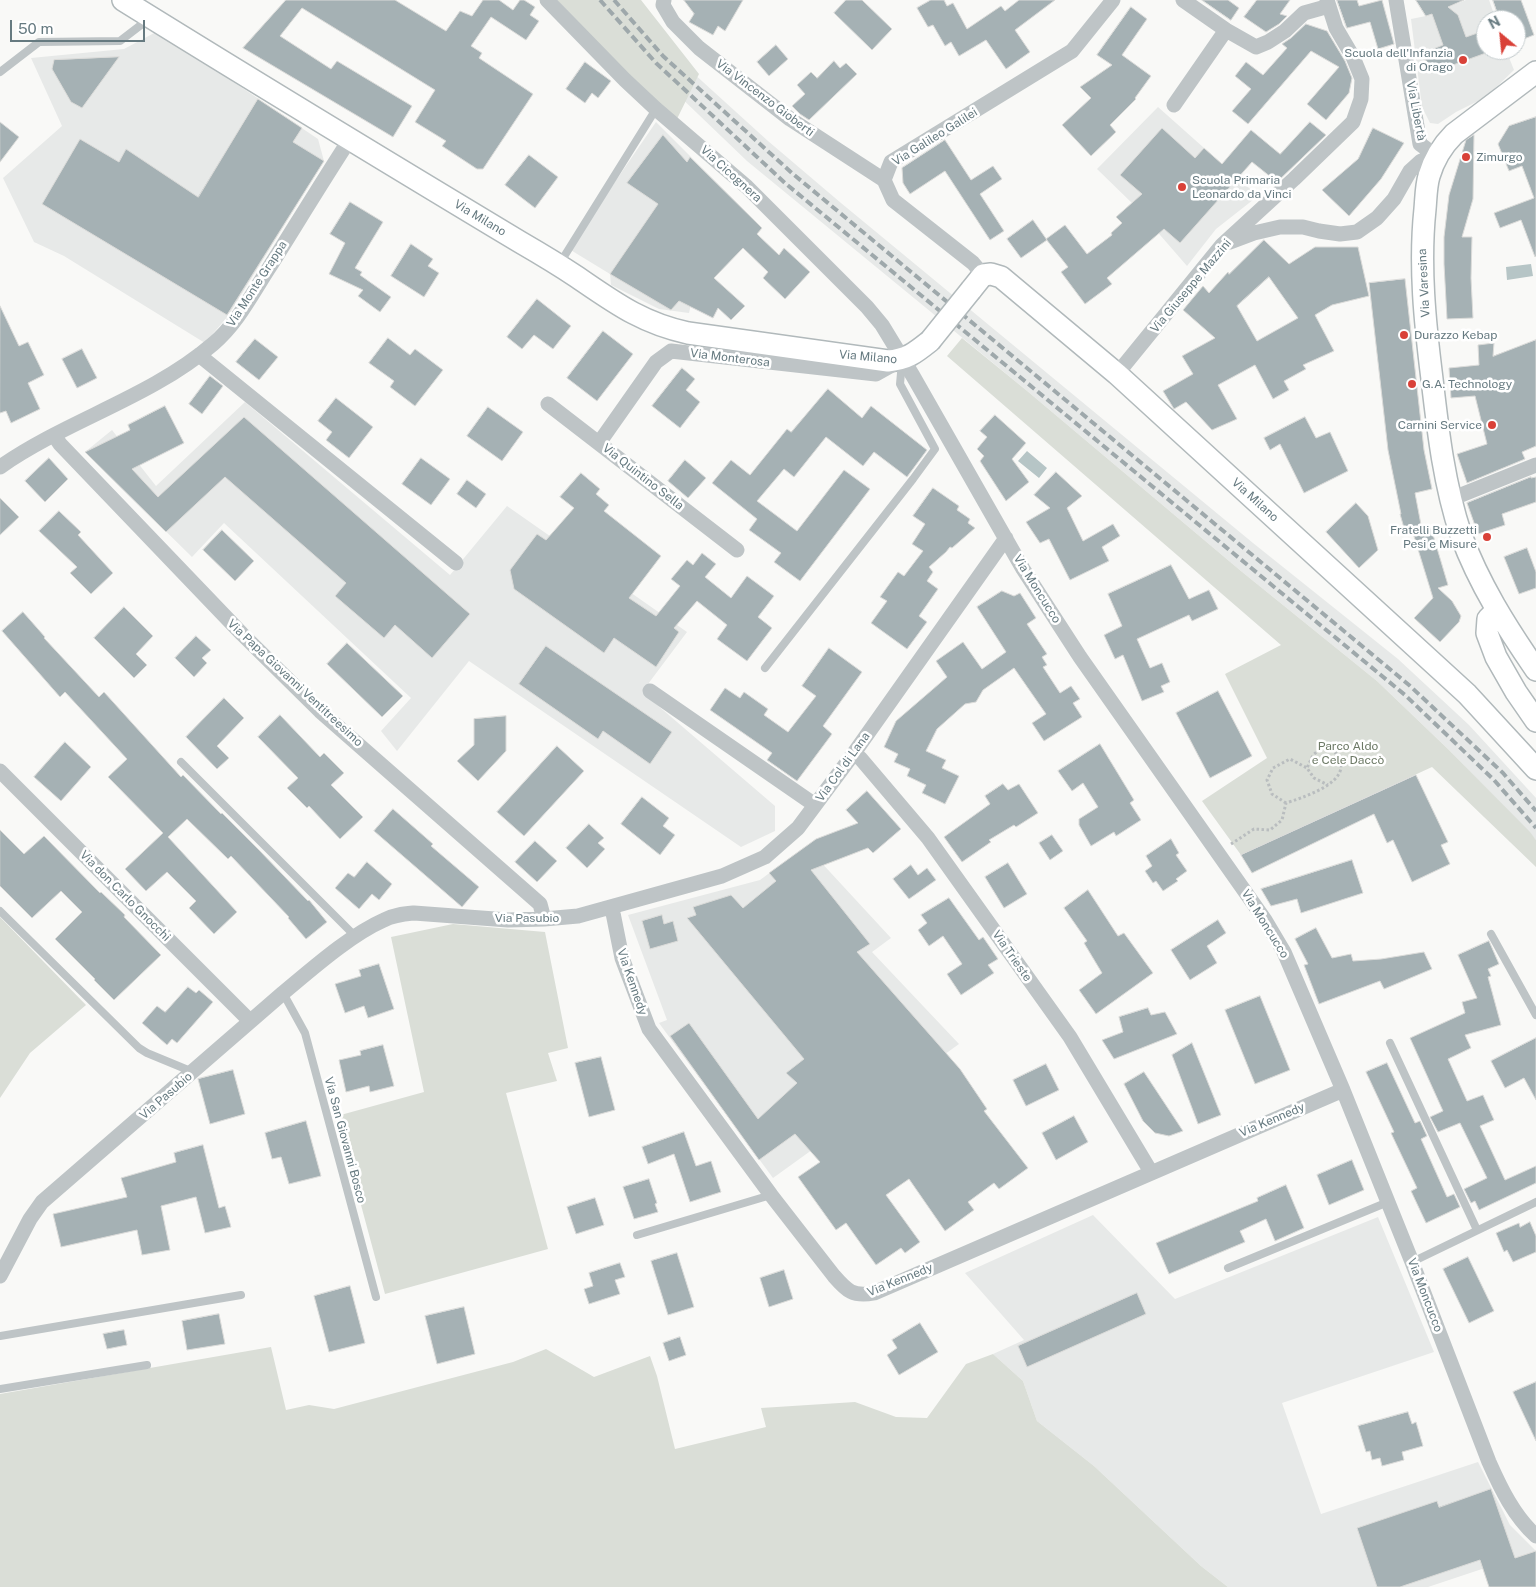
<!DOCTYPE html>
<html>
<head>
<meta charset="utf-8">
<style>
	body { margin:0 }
	#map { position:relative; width:1536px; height:1587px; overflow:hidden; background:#f9f9f7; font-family:"Public Sans",sans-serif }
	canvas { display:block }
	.north { position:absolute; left:1476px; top:10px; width:50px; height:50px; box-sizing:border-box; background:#fff; border:1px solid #c2cacc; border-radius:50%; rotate:332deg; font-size:14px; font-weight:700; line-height:20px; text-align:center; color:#667a80 }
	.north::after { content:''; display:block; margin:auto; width:18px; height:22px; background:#d94138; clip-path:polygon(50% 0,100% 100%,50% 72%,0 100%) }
	.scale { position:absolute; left:10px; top:20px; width:135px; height:22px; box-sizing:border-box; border:2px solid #667a80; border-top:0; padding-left:6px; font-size:15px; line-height:18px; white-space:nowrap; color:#667a80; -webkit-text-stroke:4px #fff; paint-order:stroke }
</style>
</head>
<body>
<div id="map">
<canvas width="1536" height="1587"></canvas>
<div class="north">N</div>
<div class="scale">50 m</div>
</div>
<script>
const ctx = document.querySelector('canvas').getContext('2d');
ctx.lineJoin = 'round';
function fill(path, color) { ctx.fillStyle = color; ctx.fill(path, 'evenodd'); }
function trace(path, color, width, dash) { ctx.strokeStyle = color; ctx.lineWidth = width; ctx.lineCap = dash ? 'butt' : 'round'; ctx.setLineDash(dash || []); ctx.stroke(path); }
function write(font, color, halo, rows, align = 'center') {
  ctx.font = font + ' "Public Sans",sans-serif'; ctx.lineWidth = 5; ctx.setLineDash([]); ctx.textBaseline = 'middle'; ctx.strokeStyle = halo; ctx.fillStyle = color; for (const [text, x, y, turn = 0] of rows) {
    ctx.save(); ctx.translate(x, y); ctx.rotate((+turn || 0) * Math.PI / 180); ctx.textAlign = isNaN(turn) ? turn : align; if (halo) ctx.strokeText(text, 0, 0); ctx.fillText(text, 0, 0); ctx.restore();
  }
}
fill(new Path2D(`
	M1466 0H1489L1496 20H1486V50H1506L1514 70 1486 97 1456 112 1438 124 1430 123 1422 107 1411 19 1426 16Z
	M158 31 318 139 324 161 228 316 205 343 64 256 34 242 3 178 62 126 31 58 124 49Z
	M692 72 768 141 841 203 1253 543 1398 659 1469 725 1536 798V840L1448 749 1377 681 1241 571 1026 390 747 161 674 91Z
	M1158 107 1258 196 1216 229 1187 266 1134 205 1097 169Z
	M656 122 762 228 692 300 689 313 659 309 611 285 610 274 569 249Z
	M245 402 450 575 507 506 687 632 642 692 775 806V831L741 847 469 661 397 751 381 731 411 698 224 523 192 557 85 452 112 430 156 486Z
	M806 846 891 938 872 952 959 1044 773 1178 659 1023 667 1020 628 915 760 880Z
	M1093 1215 1175 1299 1378 1217 1434 1352 1282 1403 1321 1514 1478 1462 1510 1525 1536 1551 1428 1587H1228L1201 1566 1094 1466 1037 1421 1023 1381 993 1354 1024 1340 965 1273Z`), '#e7e9e8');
fill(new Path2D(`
	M557 0H641L699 74 675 123Z
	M962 338 1026 390 1241 571 1377 681 1448 749 1530 832 1536 840V867L1432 767 1241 855 1202 801 1267 758 1225 674 1281 645 947 356Z
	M0 917 86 1005 30 1053 0 1098Z
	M453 924 545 932 568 1048 548 1053 557 1081 506 1093 548 1249 385 1294 337 1116 424 1092 391 937Z
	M271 1347 286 1410 309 1405 334 1409 513 1362 546 1349 594 1377 650 1356 657 1376 675 1449 766 1427 761 1408 855 1402 896 1417 927 1418 966 1364 993 1354 1023 1381 1037 1421 1094 1466 1201 1566 1228 1587H0V1394Z`), '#daded7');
fill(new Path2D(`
	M1531 264 1533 276 1507 280 1506 267Z
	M1027 451 1047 468 1039 478 1018 461Z`), '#b6c5c6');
const building = new Path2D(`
	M286 0H395L446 31 460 11 472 16 483 0H499L513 10 520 0H524L535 7 530 15 539 21 526 40 491 17 471 46 482 53 479 58 533 94 483 169H477L442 146 446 141 415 122 435 90 302 8 280 36 331 69 337 61 412 106 393 137 243 48Z
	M684 0H743L725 31 718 26 713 35 689 22 694 14Z
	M846 0H862L892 29 872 50 834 13Z
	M931 0H944L947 6 953 3 967 29 1001 6 1005 11 1019 0H1055L1015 30 1030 52 1006 69 986 40 959 56 951 42 945 46 933 25 928 27 917 8Z
	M1202 0H1228L1239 8 1231 20Z
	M1257 0H1290L1280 14 1287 16 1279 24 1266 32 1244 17Z
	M1337 0H1357L1359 6 1382 0 1394 44 1378 49 1370 22 1347 28Z
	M1416 0H1464L1448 7 1458 15 1466 37 1486 30V53L1431 73 1423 53 1443 45 1432 14 1426 16Z
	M1493 0H1521L1534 35 1516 42V20H1500Z
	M1131 7 1147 19 1122 55 1151 76 1135 98 1136 99 1110 125 1116 132 1091 156 1062 125 1091 98 1080 87 1112 65 1097 55Z
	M1306 24 1327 31 1345 61 1352 78 1349 93 1326 120 1307 104 1339 67 1311 51 1248 124 1232 111 1251 89 1235 76 1246 62 1263 75 1287 48 1282 44 1291 38Z
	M776 45 788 59 769 76 757 62Z
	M119 57 82 108 71 102 52 69 54 60Z
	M834 61 840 68 846 63 857 74 809 120 800 114 792 106 805 94 797 85 811 72 817 78Z
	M585 62 611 81 598 98 592 93 585 103 566 89Z
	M258 99 302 128 293 142 324 161 227 315 42 204 80 139 119 162 126 149 198 197Z
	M1536 117V256L1535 257 1521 220 1500 228 1494 213 1534 198 1522 166 1509 171 1498 144 1509 126Z
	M0 122 19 137 0 162Z
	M1310 122 1326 135 1277 182 1252 162 1180 243 1164 229 1107 278 1112 284 1085 304 1061 272 1068 267 1046 239 1065 225 1087 254 1112 235 1111 233 1122 223 1116 217 1142 194 1120 175 1162 128 1195 158 1204 148 1222 164 1251 130 1280 154Z
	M1373 128 1404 143 1381 179 1349 216 1322 190 1358 159Z
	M663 135 687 162 690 157 762 228 757 234 779 255 784 248 810 272 785 299 763 278 768 272 743 248 714 278 745 306 731 320 718 308 713 318 679 301 671 310 610 274 658 204 627 183Z
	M1474 135 1473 199 1462 237H1472L1471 278 1473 318 1447 319 1444 264V237L1449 195 1466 140Z
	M945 140 971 180 993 166 1002 179 980 194 1004 231 990 240 945 171 910 194 903 183 902 168Z
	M529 155 558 177 535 208 505 185Z
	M350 202 383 222 355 268 362 272 360 275 391 297 380 312 358 296 363 290 329 274 345 243 330 234Z
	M1033 220 1047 240 1021 258 1007 239Z
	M1264 240 1289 264 1315 247H1358L1369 296 1332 305 1315 315 1334 351 1303 365 1306 369 1284 381 1289 390 1273 399 1255 365 1218 385 1237 419 1212 430 1186 402 1174 409 1163 391 1193 374 1182 356 1215 338 1183 310 1203 286 1209 293 1228 272 1229 274ZM1269 277 1298 318 1257 341 1237 306Z
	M411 244 433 259 428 266 439 273 424 297 391 276Z
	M1405 279 1424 450 1432 489 1415 493 1422 530 1417 532 1431 528 1448 585 1438 588 1452 601 1461 616 1459 622 1440 642 1414 618 1433 598 1413 533 1406 535 1400 514H1401L1388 450 1369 283Z
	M537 299 571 326 553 349 534 335 522 349 507 337Z
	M0 306 19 346 28 342 44 375 28 383 40 409 11 423 6 411 0 413Z
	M603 331 633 354 597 401 567 378Z
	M388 338 410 355 415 349 443 370 415 406 390 387 394 381 369 363Z
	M255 339 278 357 259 380 236 362Z
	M1536 340V446L1522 452 1525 459 1467 483 1457 454 1487 444 1475 396 1451 398 1449 368 1479 365 1478 345 1494 343 1493 356Z
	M82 349 97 378 77 388 62 359Z
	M682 368 695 379 686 390 700 402 680 428 652 406Z
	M210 376 223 386 202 414 189 404Z
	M828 389 862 418 871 406 927 450 907 477 874 452 863 466 826 437 794 477 784 469 757 501 797 531 844 470 870 489 800 581 774 562 781 553 749 530 757 519 712 483 731 460 750 475 787 429 791 432Z
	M336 398 373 427 349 458 326 440 332 432 318 421Z
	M165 406 184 443 132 469 158 497 244 417 470 614 432 658 395 625 384 638 335 596 346 583 225 477 166 532 85 452 130 430 128 425Z
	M488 407 523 432 502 461 467 436Z
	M995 415 1026 443 1012 459 1029 482 1006 501 980 461 984 456 977 449 987 437 980 431Z
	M1305 417 1316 438 1330 432 1348 471 1304 493 1280 444 1270 450 1264 438Z
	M49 458 68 479 45 502 25 481Z
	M421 458 450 479 431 505 402 484Z
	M685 460 706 478 688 498 668 481Z
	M1056 472 1082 496 1067 508 1083 541 1113 524 1120 536 1102 547 1109 561 1070 580 1049 539 1040 543 1026 522 1050 508 1034 495Z
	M581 473 600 489 596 494 609 505 604 511 661 556 629 598 656 616 680 586 671 579 687 560 693 565 702 553 716 564 705 577 731 598 747 576 774 596 758 617 772 628 747 661 717 639 727 625 697 601 674 628 679 632 656 667 614 638 604 653 514 589 510 570 537 534 546 540 574 508 560 497Z
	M1531 477V478L1536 477V502L1502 514 1505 525 1478 534 1467 503Z
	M467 480 486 494 476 508 457 494Z
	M933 488 959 506 957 510 970 519 968 523 975 528 952 548 950 547 946 552 929 567 933 572 927 581 938 589 919 616 927 622 907 649 871 623 887 601 880 597 898 572 904 576 923 551 912 544 925 524 913 516Z
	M0 498 19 517 0 535Z
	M1356 503 1368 516 1378 550 1359 568 1326 532Z
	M59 511 81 532 78 535 113 573 91 594 70 573 77 567 39 531Z
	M222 530 254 561 235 581 203 550Z
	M1527 548 1536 572V588L1519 594 1504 557Z
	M1171 565 1189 599 1209 590 1218 609 1192 621 1189 615 1137 639 1150 668 1162 663 1170 682 1161 686 1164 692 1142 701 1123 655 1115 659 1104 635 1122 626 1108 594Z
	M1002 591 1014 596 1020 593 1036 618 1027 624 1047 654 1042 657 1047 665 1043 667 1060 693 1071 686 1080 699 1073 703 1082 717 1044 741 1032 723 1046 714 1014 668 983 690 976 702 965 704 937 729 926 751 946 760 942 768 959 776 945 804 922 793 926 785 907 776 910 769 894 762 898 754 884 747 896 721 947 677 936 661 963 642 982 669 1006 652 977 607Z
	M124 607 153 636 136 654 147 665 134 678 94 638Z
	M23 612 45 637 44 638 99 697 104 692 181 777 183 775 221 814 222 813 259 850 308 901 309 900 327 922 306 939 288 918 289 917 231 856 228 859 187 819 168 837 237 912 214 934 189 908 196 901 167 872 146 891 125 869 163 833 108 777 127 759 65 692 60 697 2 631Z
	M196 636 211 650 202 658 207 663 194 677 175 658Z
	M347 643 403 696 382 717 327 664Z
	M546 646 672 732 650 764 603 731 598 739 519 684Z
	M829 648 862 672 823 726 832 734 797 781 767 760 772 753 710 710 725 688 740 698 744 692 768 709 764 715 788 732 816 696 802 686Z
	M1218 691 1252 756 1210 778 1176 713Z
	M224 698 244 718 217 746 229 758 217 769 186 737Z
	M280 715 320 757 324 753 344 773 331 785 363 817 340 839 309 806 307 808 287 788 298 778 258 737Z
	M506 716V751L478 781 457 761 474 745V719Z
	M65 742 91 767 61 801 34 777Z
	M1100 744 1134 800 1130 803 1141 820 1116 836 1114 832 1091 846 1079 825V819L1098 807 1083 783 1072 791 1058 771Z
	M557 746 584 771 524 836 497 812Z
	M1416 775 1448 842 1441 845 1450 864 1412 882 1393 840 1387 843 1374 814 1252 873 1241 855Z
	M1003 784 1008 790 1019 784 1038 813 1016 827 1014 825 989 840 991 842 962 862 944 837 990 804 985 796Z
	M867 791 901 829 873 853 868 848 811 870 870 944 857 952 960 1069 987 1109 984 1111 1028 1168 999 1189 994 1183 968 1202 974 1210 945 1231 909 1179 886 1195 920 1242 905 1253 901 1248 876 1265 846 1223 836 1230 798 1177 820 1162 795 1134 759 1160 670 1036 689 1023 758 1119 797 1083 786 1073 804 1059 687 918 696 915 693 907 731 895 743 908 776 881 769 873 816 839 858 823 846 810Z
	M642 797 669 818 663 826 675 835 660 855 621 824Z
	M393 809 433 844 431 846 479 887 462 907 374 831Z
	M589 824 604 838 598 843 605 849 587 868 566 848Z
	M0 830 24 854 44 836 100 893 101 892 125 915 124 917 161 955 114 1000 94 980 95 979 55 939 82 912 61 891 32 918 0 886Z
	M1052 835 1063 851 1050 860 1039 843Z
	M1171 839 1179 853 1176 855 1187 871 1176 879 1178 881 1163 891 1156 881 1153 883 1145 871 1152 866 1146 856Z
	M535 841 557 861 537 882 515 862Z
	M1352 860 1363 893 1301 913 1297 899 1271 906 1261 889Z
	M367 862 392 884 379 900 372 894 359 909 335 888 348 873 354 877Z
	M1008 863 1027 894 1004 908 985 877Z
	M911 865 918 875 927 868 936 880 909 899 893 879Z
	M1088 890 1118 936 1124 933 1153 973 1096 1014 1079 990 1102 973 1084 943 1087 941 1064 908Z
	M949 898 979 940 983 937 998 959 988 965 994 973 961 995 947 974 962 964 943 936 929 946 918 930 927 923 921 915Z
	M662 915 664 924 673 921 678 941 650 949 642 921Z
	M1218 920 1226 933 1207 946 1217 963 1190 980 1171 950Z
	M1316 928 1332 958 1351 954 1353 961 1381 959 1424 952 1432 969 1384 989 1380 981 1319 1004 1304 965 1308 964 1295 939Z
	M1489 941 1499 964 1488 969 1491 976 1488 977 1501 1025 1465 1035 1471 1048 1448 1059 1467 1101 1483 1095 1494 1120 1480 1126 1505 1180 1536 1166V1183L1479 1210 1475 1201 1471 1203 1464 1189 1487 1178 1460 1123 1438 1132 1430 1117 1443 1111 1410 1038 1465 1013 1462 1002 1477 998 1458 955Z
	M379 964 394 1009 368 1018 364 1006 345 1013 335 984 361 976 359 970Z
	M188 987 196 993 199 990 213 1002 177 1043 172 1039 167 1045 142 1023 157 1006 165 1012Z
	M1260 996 1290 1070 1255 1084 1225 1010Z
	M1148 1008 1151 1015 1165 1012 1177 1034 1114 1059 1102 1040 1123 1032 1119 1017Z
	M1536 1038V1100L1524 1078 1505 1088 1491 1061Z
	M1192 1043 1221 1115 1198 1124 1172 1055Z
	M383 1045 394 1086 370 1092 369 1086 346 1092 339 1060 361 1055 360 1051Z
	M601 1057 615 1110 589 1117 575 1063Z
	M1387 1063 1415 1123 1420 1121 1427 1136 1421 1139 1447 1197 1454 1194 1460 1207 1426 1223 1411 1191 1417 1188 1391 1133 1394 1132 1366 1072Z
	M1046 1064 1059 1090 1026 1106 1013 1080Z
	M233 1070 245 1114 210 1124 198 1079Z
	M1144 1072 1183 1131 1169 1136 1155 1133 1143 1121 1124 1084Z
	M1074 1116 1088 1142 1056 1160 1042 1133Z
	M306 1121 321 1176 289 1184 281 1157 272 1159 265 1133Z
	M684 1132 696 1166 711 1161 721 1192 690 1202 674 1154 648 1164 642 1147Z
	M203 1145 219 1208 225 1206 231 1227 205 1233 196 1197 161 1206 170 1250 142 1255 137 1230 61 1247 53 1214 127 1197 121 1178 176 1162 174 1153Z
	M1352 1160 1364 1190 1329 1205 1317 1175Z
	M649 1179 657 1203 655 1204 658 1212 634 1219 623 1187Z
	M1286 1185 1304 1228 1275 1241 1266 1219 1240 1231 1245 1242 1169 1274 1156 1243 1258 1201 1257 1198Z
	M595 1198 604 1225 576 1234 567 1207Z
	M1530 1222 1536 1236V1252L1513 1262 1507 1250 1504 1252 1496 1233 1519 1223 1520 1227Z
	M677 1253 694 1307 668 1315 651 1261Z
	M1468 1257 1494 1311 1469 1323 1443 1269Z
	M620 1263 625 1277 615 1280 620 1294 589 1304 584 1289 593 1286 589 1273Z
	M784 1270 793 1299 769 1307 760 1278Z
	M350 1286 365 1343 329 1352 314 1296Z
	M1137 1293 1146 1314 1027 1367 1018 1346Z
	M464 1307 475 1354 437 1364 425 1316Z
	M219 1314 225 1344 187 1350 182 1321Z
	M920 1323 938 1352 899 1375 887 1355 897 1348 892 1340Z
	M124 1330 127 1345 107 1349 103 1334Z
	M680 1337 686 1355 669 1361 663 1343Z
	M1536 1382V1441L1513 1392Z
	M1408 1412 1412 1424 1416 1422 1423 1446 1402 1452 1404 1460 1382 1466 1380 1458 1372 1460 1370 1451 1366 1452 1358 1426Z
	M1491 1489 1515 1558 1536 1551V1587H1489L1480 1560 1400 1587H1377L1357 1528 1437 1501 1439 1507Z`);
fill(building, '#a5b1b4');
trace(building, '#dbdbd9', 1);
const secondary = new Path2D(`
	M123 0C255 82 387 162 520 242 539 253 559 265 577 277 615 303 642 323 688 333L888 361C908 359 915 353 930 341
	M1536 72 1454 134C1442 146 1434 159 1429 176 1426 186 1426 198 1425 209 1419 266 1425 323 1432 379 1438 431 1444 484 1461 535 1479 584 1507 628 1536 670
	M971 290 983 275 991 274 1001 277 1117 374 1467 694 1536 769
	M1497 610 1488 619 1487 633 1496 657 1516 692 1536 721`);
trace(secondary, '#b1b9bb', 24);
trace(new Path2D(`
	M1286 803 1272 794 1267 780 1273 768 1290 759 1307 768
	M1231 844 1254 829 1270 830 1282 820 1286 803C1301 798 1340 786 1341 767 1341 764 1340 759 1339 755L1324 746 1313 755 1307 768 1314 778 1328 785`), '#b9bdbf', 3, [2.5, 2.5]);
trace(new Path2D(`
	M0 72 39 42 120 41 150 18
	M560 263 656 109
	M765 668 913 479 935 449 900 384 902 362
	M181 762 356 937
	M0 911 139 1048 147 1053 193 1072
	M1491 934 1536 1015
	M283 993 305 1033 376 1297
	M1390 1043 1477 1230
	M637 1235 771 1195
	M1412 1262 1536 1202
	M1228 1268 1388 1202
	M0 1336 241 1295
	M0 1389 147 1365`), '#bec4c6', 8);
trace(new Path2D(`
	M547 0 625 80 656 109 747 187 867 307 882 325 913 376 1023 569 1080 657 1265 920 1284 952 1343 1090 1412 1262 1489 1462C1501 1489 1514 1516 1536 1536
	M664 0 663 5 673 22 699 48 790 119 884 180
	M1183 0 1226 30 1256 47 1268 42 1285 31 1304 13 1329 6
	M1396 0 1420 144 1436 156
	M1174 105 1226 30
	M1230 242 1254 233 1280 227H1303L1319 231 1340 234 1357 232 1377 218 1394 199 1410 171 1421 161 1436 156
	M983 275 973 263 893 200 884 180 891 162 1072 51 1113 0
	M199 355 456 563
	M1117 374 1222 245 1294 179 1353 122 1361 99 1362 79 1353 57 1336 28 1327 0
	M548 404 737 550
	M54 435 60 444 242 634 320 711 540 904 544 919
	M599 443 656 362 671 351 876 374 901 360
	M0 467C67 420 150 398 213 344 237 324 252 294 269 268 296 225 322 182 350 139
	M1451 499 1536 465
	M650 691 815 805
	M854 753 861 759 928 838 1070 1037 1151 1172
	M0 771 250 1021
	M612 908 622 958 649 1029 771 1195 834 1276C847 1291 853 1297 874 1293L1343 1090
	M0 1276 30 1219 42 1202 283 993C312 969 350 935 384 920 393 915 404 914 414 913L508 920 544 919 578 916 722 876 765 857 798 828 854 753 1006 538`), '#bec4c6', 15);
trace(secondary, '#fff', 21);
trace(new Path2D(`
	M600 0 656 63 785 183 1405 695 1494 780 1536 828
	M614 0 663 56 793 174 1409 685 1503 773 1536 811`), '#9ea8ab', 4, [8, 4]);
const secondaryBridge = new Path2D(`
	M930 341 971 290`);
trace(secondaryBridge, '#b1b9bb', 24, []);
trace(secondaryBridge, '#fff', 21);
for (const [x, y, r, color] of [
	[1463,60,5,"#d94138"],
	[1466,157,5,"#d94138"],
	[1182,187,5,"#d94138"],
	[1404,335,5,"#d94138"],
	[1412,384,5,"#d94138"],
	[1492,425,5,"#d94138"],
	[1487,537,5,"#d94138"]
]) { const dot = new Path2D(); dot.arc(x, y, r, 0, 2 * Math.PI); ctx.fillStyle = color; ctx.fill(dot); trace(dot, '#fff', 2); }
write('12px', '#667a80', '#fff', [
	["Scuola dell'Infanzia",1453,53,"right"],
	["di Orago",1453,67,"right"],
	["Zimurgo",1476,157],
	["Scuola Primaria",1192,180],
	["Leonardo da Vinci",1192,194],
	["Durazzo Kebap",1414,335],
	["G.A. Technology",1422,384],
	["Carnini Service",1482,425,"right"],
	["Fratelli Buzzetti",1477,530,"right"],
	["Pesi e Misure",1477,544,"right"]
], 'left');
write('12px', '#667a80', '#fff', [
	["Via Vincenzo Gioberti",765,98,37],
	["Via Libertà",1416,111,79],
	["Via Galileo Galilei",935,137,-32],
	["Via Cicognera",731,174,42],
	["Via Milano",480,218,31],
	["Via Varesina",1424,283,-93],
	["Via Monte Grappa",257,284,-57],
	["Via Giuseppe Mazzini",1191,286,-50],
	["Via Milano",868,357,5],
	["Via Monterosa",730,358,7],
	["Via Quintino Sella",643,477,38],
	["Via Milano",1255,500,42],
	["Via Moncucco",1037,589,58],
	["Via Papa Giovanni Ventitreesimo",295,683,43],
	["Via Col di Lana",843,767,-54],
	["Via don Carlo Gnocchi",125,896,45],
	["Via Pasubio",527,918],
	["Via Moncucco",1265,924,58],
	["Via Trieste",1012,956,55],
	["Via Kennedy",632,982,71],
	["Via Pasubio",166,1096,-41],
	["Via Kennedy",1272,1120,-23],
	["Via San Giovanni Bosco",345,1140,75],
	["Via Kennedy",900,1280,-22],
	["Via Moncucco",1425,1295,69]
]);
write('12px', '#6c7965', '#fff', [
	["Parco Aldo",1348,746],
	["e Cele Daccò",1348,760]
]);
</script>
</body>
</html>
